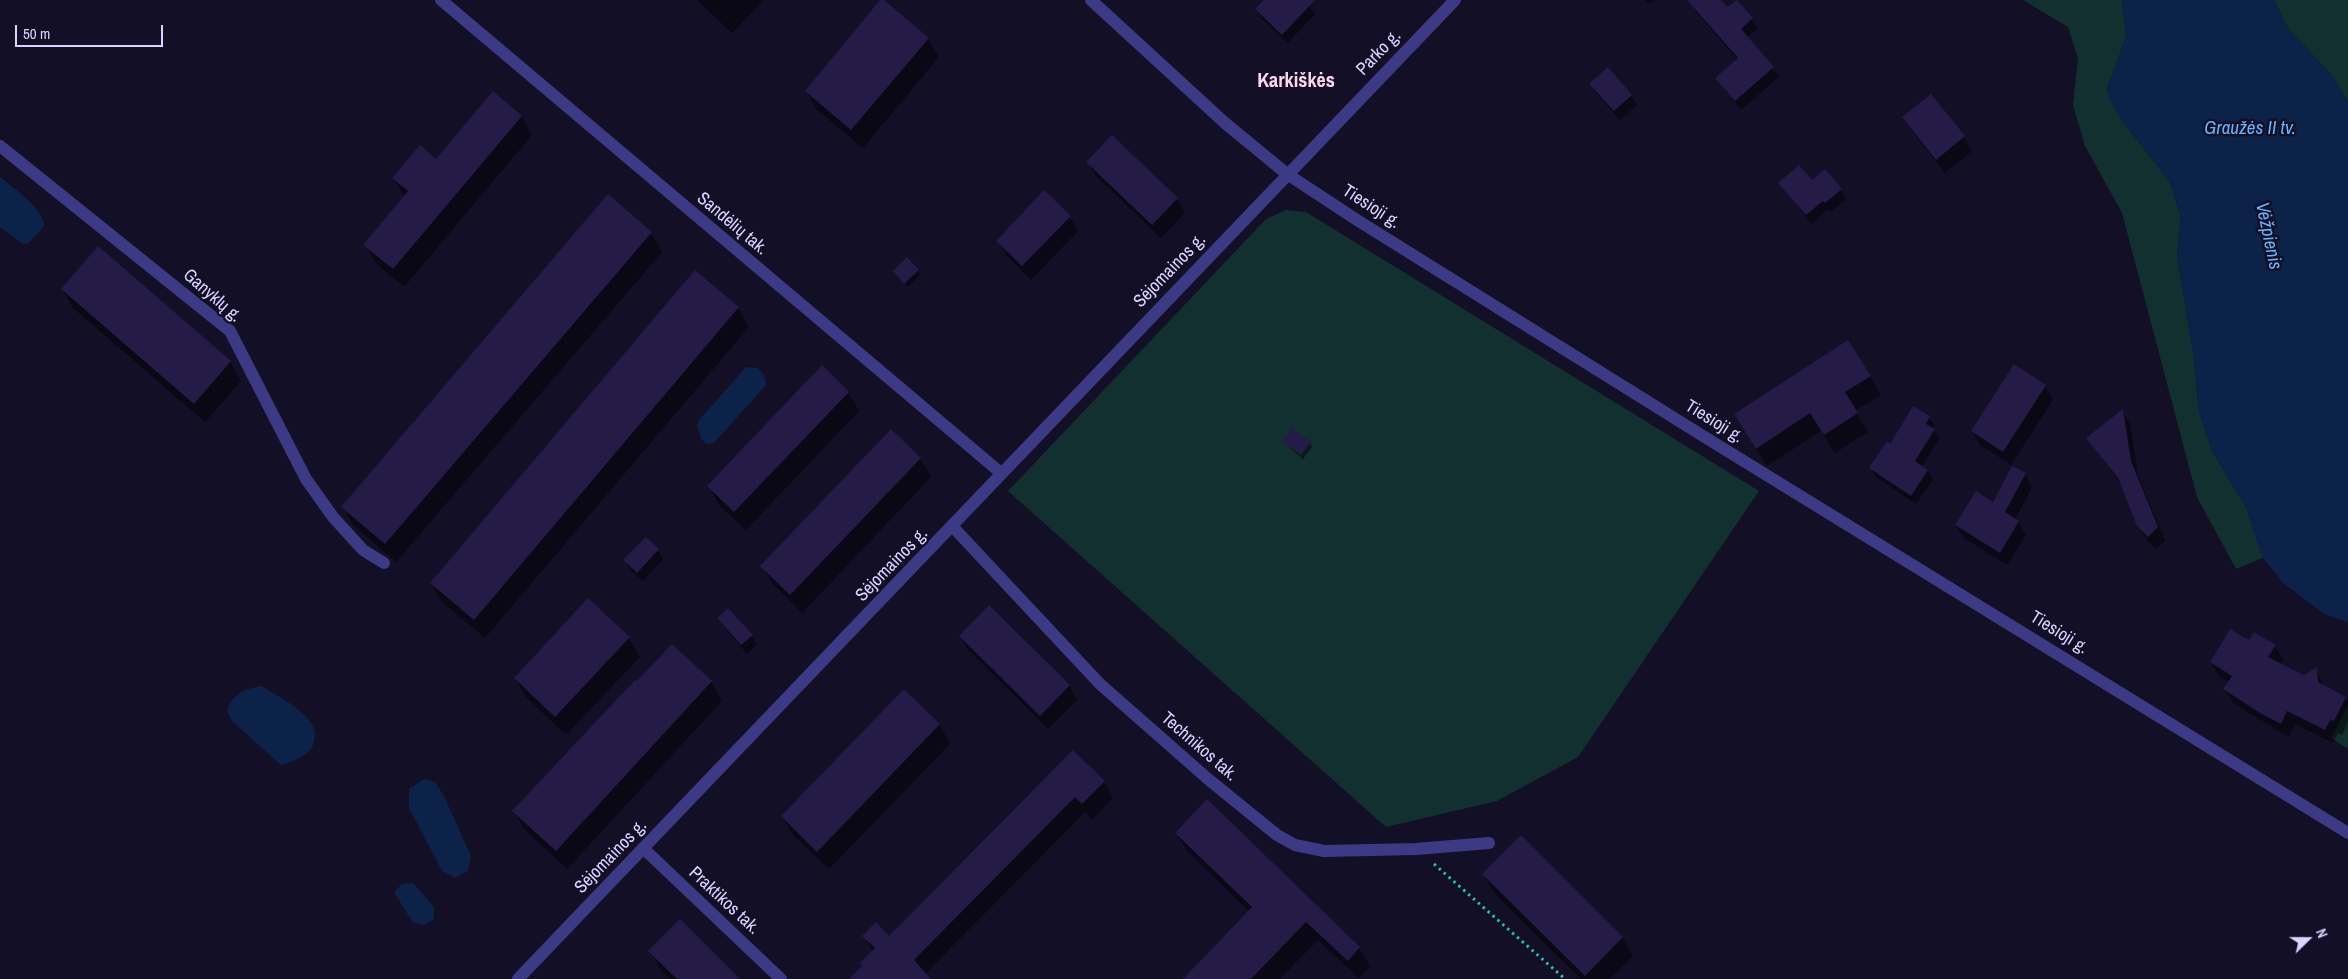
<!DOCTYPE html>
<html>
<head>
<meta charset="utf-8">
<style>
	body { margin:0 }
	#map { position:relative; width:2348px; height:979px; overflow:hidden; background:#130f26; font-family:"Archivo Narrow",sans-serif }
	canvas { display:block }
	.north { position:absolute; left:2283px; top:914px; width:50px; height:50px; -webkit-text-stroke:4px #130f26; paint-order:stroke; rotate:68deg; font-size:14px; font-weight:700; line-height:20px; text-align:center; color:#d9d4ff }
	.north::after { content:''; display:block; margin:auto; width:18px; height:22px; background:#d9d4ff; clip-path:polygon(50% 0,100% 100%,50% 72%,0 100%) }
	.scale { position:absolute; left:15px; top:25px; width:148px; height:22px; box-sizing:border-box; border:2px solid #d9d4ff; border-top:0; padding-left:6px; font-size:15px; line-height:18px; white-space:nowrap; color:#d9d4ff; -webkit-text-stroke:4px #130f26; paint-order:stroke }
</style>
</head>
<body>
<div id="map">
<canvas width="2348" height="979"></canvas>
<div class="north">N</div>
<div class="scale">50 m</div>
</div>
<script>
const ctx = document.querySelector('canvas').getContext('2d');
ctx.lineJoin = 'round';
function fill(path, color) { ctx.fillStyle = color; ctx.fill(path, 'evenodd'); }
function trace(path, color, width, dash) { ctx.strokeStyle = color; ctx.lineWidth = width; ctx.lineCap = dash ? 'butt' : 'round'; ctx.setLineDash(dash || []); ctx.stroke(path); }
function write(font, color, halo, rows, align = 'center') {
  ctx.font = font + ' "Archivo Narrow",sans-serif'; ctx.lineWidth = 5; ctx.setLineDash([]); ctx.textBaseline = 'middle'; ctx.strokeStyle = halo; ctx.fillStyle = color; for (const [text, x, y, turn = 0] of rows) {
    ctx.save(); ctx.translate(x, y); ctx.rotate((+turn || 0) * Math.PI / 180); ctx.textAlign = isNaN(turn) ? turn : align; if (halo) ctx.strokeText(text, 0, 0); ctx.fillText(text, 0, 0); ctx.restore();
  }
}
fill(new Path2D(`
	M2023 0H2122L2126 37 2107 89 2112 104 2123 122 2170 182 2181 217 2177 255 2194 359 2199 412 2212 451 2246 507 2263 558 2236 569 2197 497 2122 213 2085 146 2073 105 2078 58 2068 27Z
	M2274 0H2348V103L2333 77 2287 27Z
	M1286 210 1306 212 1759 491 1578 757 1497 801 1386 827 1008 491 1266 219Z
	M2348 705V749L2331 738Z`), '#12302f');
fill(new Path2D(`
	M2122 0H2274L2287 27 2333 77 2348 103V622L2324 614 2283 583 2263 558 2246 507 2212 451 2199 412 2194 359 2177 255 2181 217 2170 182 2123 122 2112 104 2107 89 2126 37Z
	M0 177C13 188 45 209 44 226L29 243 23 244 0 227Z
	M746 367 758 368 764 375 766 385 714 443 707 444 702 440 697 426 699 420Z
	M261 686C276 695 314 714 315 733 316 736 313 742 313 745 309 756 292 762 281 765L232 721 227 711C232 694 245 689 261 686Z
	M424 779 435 782 444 796 471 856 468 871 455 878 442 871 409 808V789Z
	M413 883 434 907V919L424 925 413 923 394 892 402 884Z`), '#0c2248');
fill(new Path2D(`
	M697 0H764L732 33Z
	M1266 0H1304L1315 14 1288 43 1262 19 1257 10Z
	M1645 0H1653L1649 4Z
	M1696 0H1719L1727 9 1736 1 1758 28 1747 37 1779 77 1741 110 1717 78 1738 60 1697 13 1692 4Z
	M928 39 939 57 863 148 817 110 806 91Z
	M1607 69 1631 96 1637 105 1620 120 1596 93 1591 84Z
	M1931 96 1964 137 1972 151 1945 173 1912 131 1903 117Z
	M521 116 532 135 404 287 376 263 365 245 405 197 394 179 436 160Z
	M1088 162 1177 199 1185 213 1161 238 1096 176Z
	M1811 182 1841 189 1846 199 1831 212 1828 209 1812 224 1780 183Z
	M608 196 651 233 662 252 396 562 353 525 343 507Z
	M1070 217 1078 231 1031 280 1006 255 998 241Z
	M98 248 230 362 241 381 205 422 73 308 62 289Z
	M894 271H918L920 275 908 287Z
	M738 308 749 327 485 638 442 602 431 583Z
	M1870 376 1881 395 1855 411 1868 432 1835 453 1821 431 1767 466 1735 415Z
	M2045 386 2053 400 2011 465 1980 445 1972 431Z
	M848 392 859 411 746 530 719 505 709 486Z
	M2122 411 2130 424 2138 475 2165 541 2156 549 2147 540 2138 526 2122 486 2088 438Z
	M1929 417 1935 426 1933 429 1939 439 1922 467 1927 470 1933 480 1916 504 1876 477 1871 468 1891 446Z
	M1283 442H1310L1312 447 1303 459Z
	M920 458 931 477 802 613 773 584 762 566Z
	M2025 474 2032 487 2015 520 2018 522 2026 535 2007 565 1964 538 1956 525 1994 504Z
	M646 538 658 550 663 559 643 581 630 570 625 561Z
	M718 618 752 636 757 645 747 654 724 627Z
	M960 636 1069 686 1077 700 1048 729 968 650Z
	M629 638 640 657 566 735 526 697 515 678Z
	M2249 642 2275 646 2283 660 2280 665 2304 677 2316 669 2324 687 2345 698 2348 703V722L2342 735 2338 733 2333 743 2295 724 2289 737 2233 703 2225 689 2229 682 2219 676 2211 662Z
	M711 682 722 701 567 869 525 830 514 811Z
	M904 690 940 725 950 744 829 869 793 835 782 816Z
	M1073 752 1104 782 1113 798 1092 820 1085 812 925 974 929 979H851L863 967 873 952 864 936 889 937Z
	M1207 801 1359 948 1370 966 1359 978 1318 940 1280 979H1184L1250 912 1187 851 1176 833Z
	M1483 874 1622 937 1633 956 1610 979H1581L1494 893Z
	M650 951 739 979H670L661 970Z`), '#0007');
fill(new Path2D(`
	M880 0H884L929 38 851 130 805 91Z
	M1264 0H1315L1282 35 1255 9Z
	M1687 0H1721L1727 7 1737 0 1753 18 1741 29 1774 67 1735 101 1715 78 1738 58Z
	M1608 67 1632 95 1614 111 1589 84Z
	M493 91 522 116 393 269 363 245 408 191 392 178 420 145 436 159Z
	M1931 94 1965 136 1936 160 1902 117Z
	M1112 135 1178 198 1152 225 1086 162Z
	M1799 165 1812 180 1825 169 1842 189 1825 203 1823 201 1806 215 1778 183Z
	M1044 190 1071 216 1022 266 996 241Z
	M608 194 652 232 385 544 341 507Z
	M98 246 231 361 194 404 61 289Z
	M907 257 919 270 904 284 893 271Z
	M695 270 739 307 474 620 430 583Z
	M1848 340 1871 376 1845 392 1858 413 1824 435 1810 413 1756 449 1734 414Z
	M2014 364 2046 385 2003 452 1971 431Z
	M822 365 849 392 734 512 707 486Z
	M1913 406 1930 416 1926 424 1935 429 1915 461 1928 470 1911 496 1869 468 1887 441 1890 444Z
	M2123 409 2131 461 2158 527 2148 537 2137 526 2118 478 2086 438Z
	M1292 428 1311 442 1301 455 1282 442Z
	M891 429 921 458 790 595 760 566Z
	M2012 466 2026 473 2005 512 2019 521 2000 553 1955 525 1976 491 1993 502Z
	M646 537 659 549 637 573 623 560Z
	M588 598 630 637 555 717 514 678Z
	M989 605 1070 685 1040 716 959 636Z
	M728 608 753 635 741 645 717 618Z
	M2230 629 2249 640 2254 632 2276 645 2268 657 2304 675 2317 667 2318 682 2346 697 2334 721 2330 720 2325 730 2287 711 2281 724 2260 713 2223 689 2232 676 2210 662Z
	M672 644 712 681 556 851 512 811 635 680 637 681Z
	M904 689 940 724 817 852 781 816Z
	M1073 750 1105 781 1082 804 1075 797 914 960 931 979H849L862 966 860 963 875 948 862 936 876 922 889 936Z
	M1207 799 1360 947 1348 961 1306 922 1251 979H1183L1252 907 1175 833Z
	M1521 835 1623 937 1585 976 1482 874Z
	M680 919 740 979H677L648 951Z`), '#241b47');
trace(new Path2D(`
	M1434 864 1565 979`), '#2fb8b0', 3, [2.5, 4]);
trace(new Path2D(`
	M441 0 1001 473
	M1091 0 1225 123 1287 174 1357 220 1703 436 2348 833
	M0 146 230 331 306 479 333 517 363 550 384 563
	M953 527 1100 684 1208 779 1277 835 1295 845 1324 851 1416 849 1489 843
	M643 848 781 979
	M518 979 1455 0`), '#3d3a85', 12);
write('18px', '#d9d4ff', '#130f26', [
	["Parko g.",1379,53,-46],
	["Tiesioji g.",1371,207,33],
	["Sandėlių tak.",732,224,40],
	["Sėjomainos g.",1170,271,-46],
	["Ganyklų g.",212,296,41],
	["Tiesioji g.",1714,422,32],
	["Sėjomainos g.",892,565,-46],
	["Tiesioji g.",2059,633,32],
	["Technikos tak.",1199,747,41],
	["Sėjomainos g.",611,857,-46],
	["Praktikos tak.",724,901,43]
]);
write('italic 19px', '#62b6ff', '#130f26', [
	["Graužės II tv.",2250,129],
	["Vėžpienis",2268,236,78]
]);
write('bold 20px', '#ffd6f0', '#130f26', [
	["Karkiškės",1296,82]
]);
</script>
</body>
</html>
